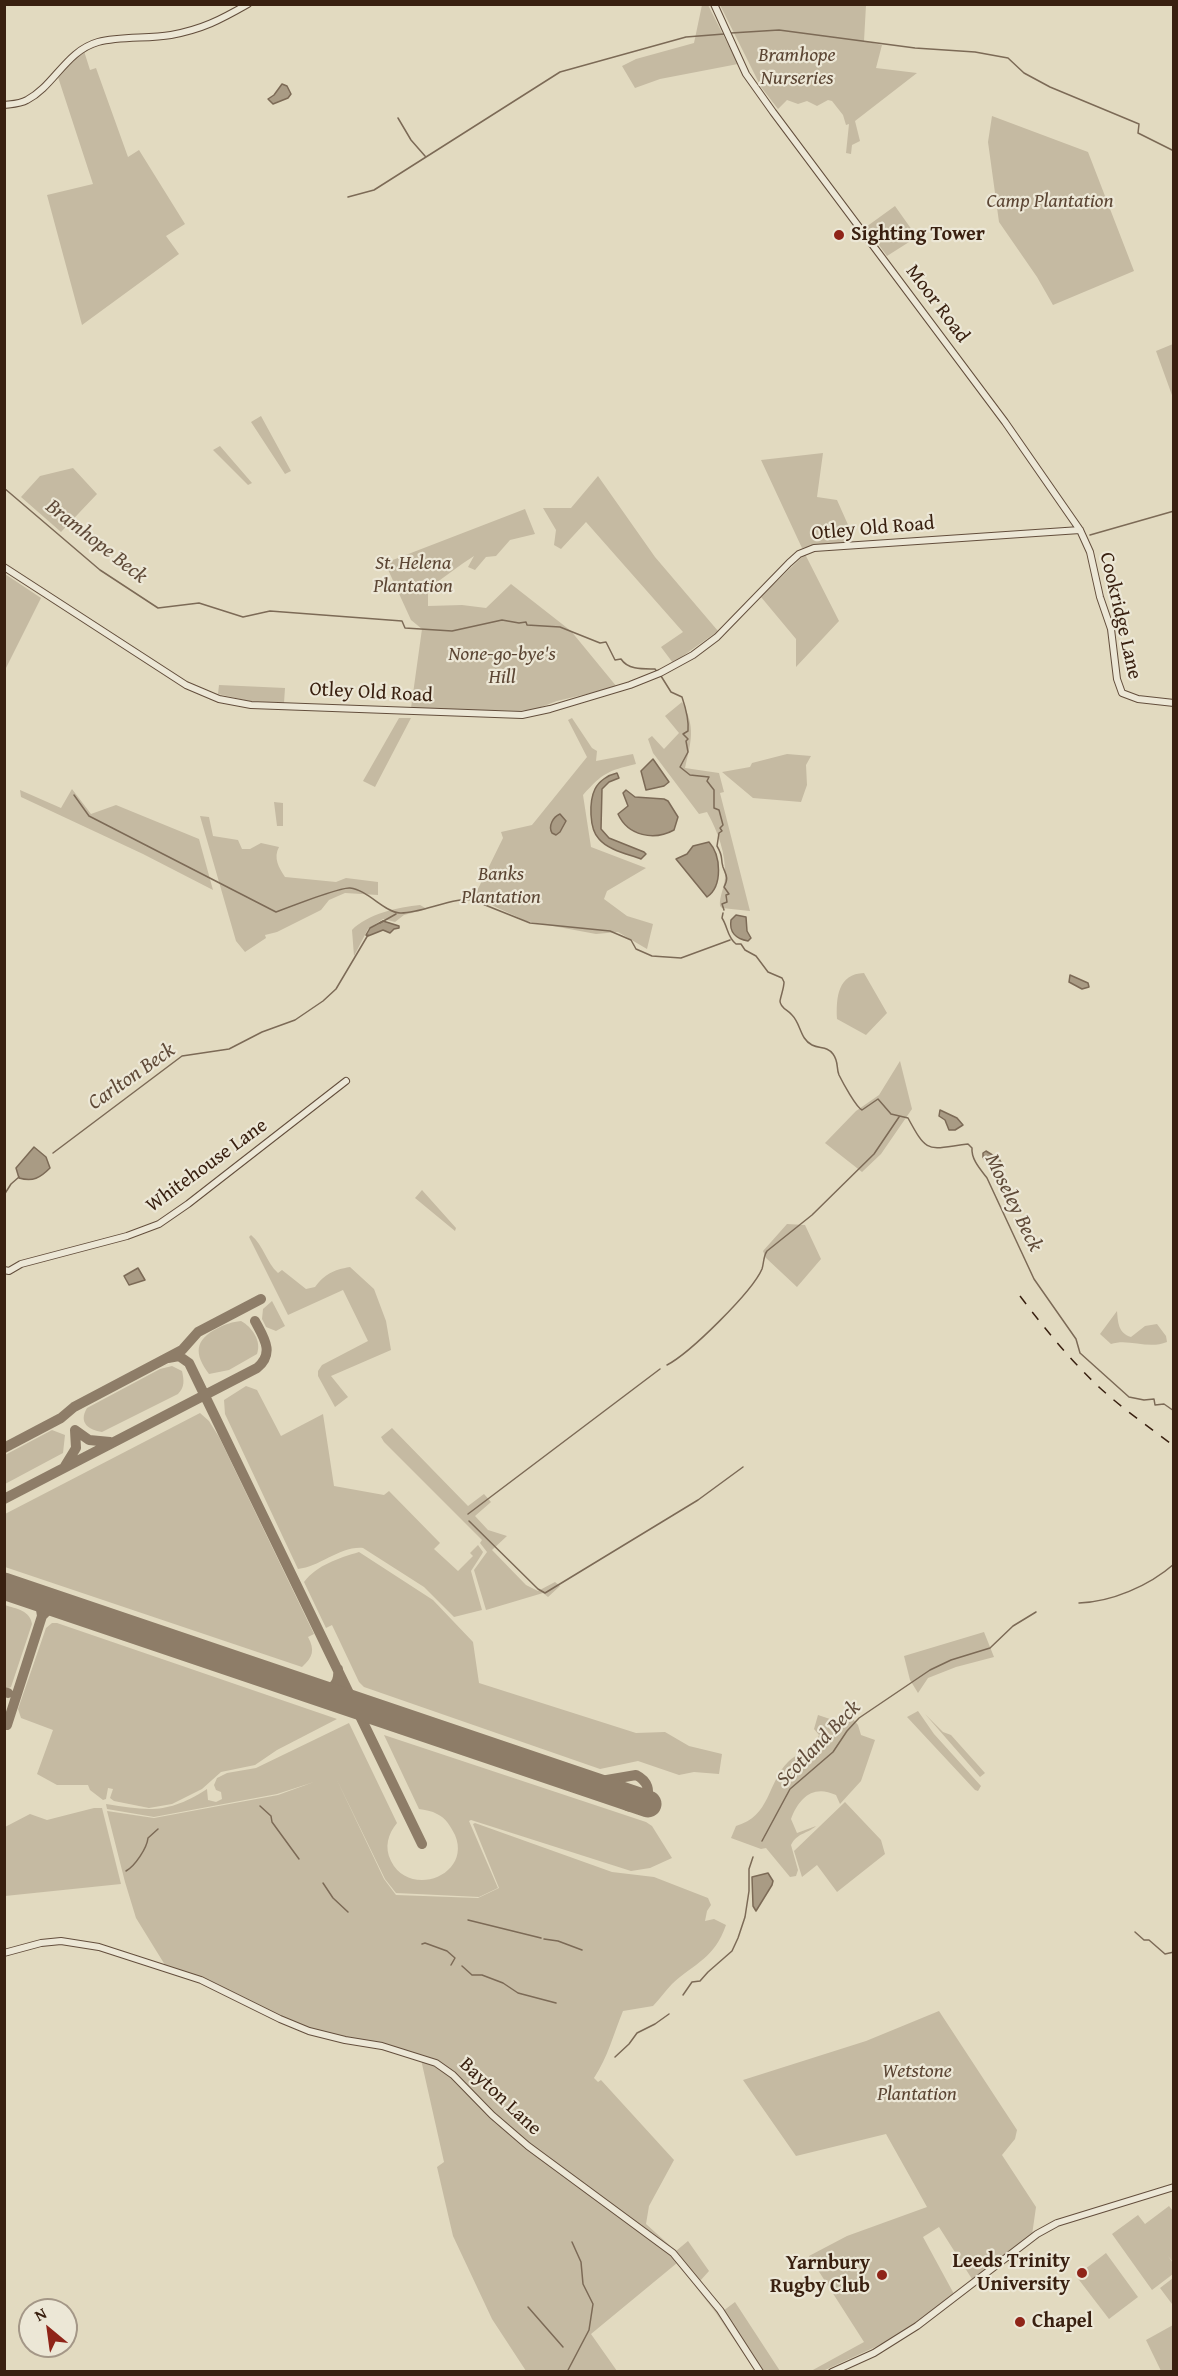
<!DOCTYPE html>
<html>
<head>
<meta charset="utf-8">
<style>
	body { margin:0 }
	#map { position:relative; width:1178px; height:2376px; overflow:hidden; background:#e2dac0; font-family:"Gentium Book Plus",serif }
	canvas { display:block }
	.frame { position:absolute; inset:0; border:6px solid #392010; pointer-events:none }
	.north { position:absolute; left:18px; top:2298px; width:60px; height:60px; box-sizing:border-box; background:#ece7d6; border:2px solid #a49787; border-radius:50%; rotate:331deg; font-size:16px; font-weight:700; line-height:24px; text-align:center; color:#392010 }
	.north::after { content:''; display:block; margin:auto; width:21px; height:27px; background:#8f2418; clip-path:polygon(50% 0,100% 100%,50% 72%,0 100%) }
</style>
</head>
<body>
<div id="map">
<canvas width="1178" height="2376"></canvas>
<div class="frame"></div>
<div class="north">N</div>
</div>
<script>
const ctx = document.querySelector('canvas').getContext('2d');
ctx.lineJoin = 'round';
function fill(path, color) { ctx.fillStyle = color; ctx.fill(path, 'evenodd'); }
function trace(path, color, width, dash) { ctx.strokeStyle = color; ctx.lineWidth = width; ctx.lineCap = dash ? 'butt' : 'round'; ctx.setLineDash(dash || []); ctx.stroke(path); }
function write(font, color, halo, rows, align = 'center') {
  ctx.font = font + ' "Gentium Book Plus",serif'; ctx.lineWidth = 4.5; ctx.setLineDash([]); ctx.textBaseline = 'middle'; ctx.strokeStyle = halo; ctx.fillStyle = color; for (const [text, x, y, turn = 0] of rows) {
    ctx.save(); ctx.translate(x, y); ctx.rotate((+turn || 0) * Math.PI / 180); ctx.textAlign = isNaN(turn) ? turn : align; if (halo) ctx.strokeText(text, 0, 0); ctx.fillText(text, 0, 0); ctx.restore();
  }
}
fill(new Path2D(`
	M702 5H708L738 64 660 79 635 88 622 66 636 59 694 43Z
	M720 5H866L864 41 882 45 876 68 917 73 855 121 860 141 852 145 851 154 846 153 849 124 846 125 843 115 832 101 828 100 817 106 807 101 798 104 787 100 778 109 761 87Z
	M84 51 90 70 96 68 128 157 139 150 185 224 166 236 179 254 82 325 47 195 93 184 57 74Z
	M992 116 1088 152 1134 271 1053 305 1037 277 999 222 988 142Z
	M895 206 917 237 887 256 866 227Z
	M1173 344V398L1156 351Z
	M261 416 291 471 285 474 251 422Z
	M220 446 252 483 248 485 213 450Z
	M823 453 817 497 837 500 849 527 851 541 802 548 761 460Z
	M73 468 97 494 61 532 21 497 40 476Z
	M598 476 655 557 718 631 673 663 661 647 683 632 586 522 561 549 554 545 556 530 543 508H571Z
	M525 509 535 534 510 540 496 556 486 557 475 570 468 567 474 556C458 566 444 578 428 588V606L462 605 486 608 511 584 571 631 617 687 557 701 536 709 519 711 411 708 422 629 411 620 385 563Z
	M805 554 839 621 796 667V639L761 597Z
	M5 574 41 598 5 670Z
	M219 685 285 688 284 703 249 701 218 694Z
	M682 702C696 727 691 742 685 768L719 773 724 792 720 793 750 911 722 908 720 906C719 896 725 887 725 877 726 853 718 832 707 812L699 814 653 753 648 739 652 736 664 749 679 733 665 716Z
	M399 718H411L375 787 363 781Z
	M572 718 592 748 597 751 596 761 633 754 636 764C607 771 603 773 583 795L591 847 646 868 607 891 604 899 627 916 653 924 647 949 618 932 596 934 526 921 474 897 503 838 501 832 532 825 587 757 568 720Z
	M787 754 811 756 806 765 807 785 801 802 753 798 722 772 750 767 752 763Z
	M72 789 91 814 116 805 199 839 213 890 143 854 21 797 20 790 61 808Z
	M274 802 283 803V826H277Z
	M200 816 209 817 213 836 238 840 242 849H250L261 843 279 847C273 858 279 868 285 877L336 882 346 878 378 882V895L345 893 329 900 321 910 277 932 265 935 266 938 245 952 236 941Z
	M420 905 427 909 404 915 395 922 383 919 368 929 354 956 352 930C367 914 399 907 420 905Z
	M864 973 887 1013 866 1035 837 1019C836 997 838 974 864 973Z
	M900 1061 912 1109 881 1154 862 1172 825 1143 856 1111 879 1095Z
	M422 1190 456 1228 455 1231 415 1198Z
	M787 1224 805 1225 821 1259 797 1287 766 1258 763 1251Z
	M251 1235C264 1246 266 1262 278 1273L282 1270 306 1289 315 1287C325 1274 333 1270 350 1267L374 1289 386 1321 391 1350 331 1376 348 1397 335 1407 318 1376V1371L322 1365 368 1341 343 1290 288 1315 249 1237Z
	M272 1301 285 1326 276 1331 266 1327 262 1319 263 1309Z
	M1117 1311C1118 1322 1118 1333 1131 1337L1145 1326 1157 1324 1166 1336 1167 1342C1148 1350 1129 1338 1111 1344L1100 1334Z
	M241 1321C252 1327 262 1341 257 1354L229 1370 209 1374C194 1354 194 1340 218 1328 226 1324 232 1322 241 1321Z
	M172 1366 182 1371C184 1380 185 1387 178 1394L102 1432C89 1430 78 1423 87 1408L160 1369Z
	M246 1386 257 1390 281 1436 323 1414 334 1486 384 1495 389 1491 440 1543 434 1549 458 1571 473 1556 470 1553 478 1545 483 1552 482 1554 471 1571 482 1610 454 1617 424 1587 363 1548C340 1546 320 1567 298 1569L225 1414 224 1400Z
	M200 1413 209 1421 219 1437 314 1634 308 1637C315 1650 313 1657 302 1667L5 1567V1514Z
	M392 1428 468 1506 484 1494 491 1502 475 1516 488 1530 507 1536 492 1550 526 1585 538 1591 555 1582 560 1586 548 1597 543 1593 486 1610 474 1570 487 1552 480 1543 482 1540 384 1442 381 1437Z
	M52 1430 65 1435 63 1453 5 1484V1455Z
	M359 1552 433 1600 473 1642 479 1683 636 1733 665 1732 689 1746 722 1754 719 1774 694 1772 679 1775 638 1761 600 1769 364 1687 359 1682 332 1625 326 1628 304 1582C317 1565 339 1558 359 1552Z
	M5 1605C16 1609 30 1610 32 1624L11 1687 6 1689Z
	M52 1623H57L337 1719 277 1750 255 1765 221 1772 202 1789 172 1804 149 1808 114 1801 110 1798 113 1789 108 1788 106 1799 103 1800 90 1790 88 1785H57L37 1774 53 1730 21 1718 18 1709 46 1628Z
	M984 1632 994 1657 956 1667 928 1678 918 1693 910 1680 904 1656Z
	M918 1711 934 1734 981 1786 978 1791 975 1790 907 1717Z
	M925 1714 943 1732 951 1735 985 1773 980 1777Z
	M818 1715 845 1724 853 1719 858 1725 861 1735 875 1740 861 1781 840 1804 836 1795C813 1784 799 1798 791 1819L797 1833 816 1826C807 1834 797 1833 791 1845L798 1870 796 1876 790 1877 766 1848 761 1849 731 1838 736 1826C771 1816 767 1783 788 1762 798 1752 814 1749 819 1735L814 1729Z
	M349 1723 397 1823C388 1834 384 1847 391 1861 410 1899 472 1875 455 1835 451 1827 446 1818 437 1814 432 1811 425 1810 419 1809L384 1735 646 1822 652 1826 672 1858 650 1868 631 1871 471 1820 469 1821 498 1888 479 1897 396 1893 385 1879 336 1778 384 1879 396 1895 478 1898 499 1888 473 1824 475 1823 612 1872 654 1877 708 1898 711 1905 707 1911 705 1921 714 1919 726 1925C714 1959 696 1962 672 1984 665 1991 660 1999 653 2006L623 2011C613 2035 608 2057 594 2078L598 2082 601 2080 674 2160 649 2206 646 2224 676 2251 688 2241 709 2271 700 2281 723 2311 735 2302 780 2371H755L716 2313 677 2263 591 2334 617 2371H526L492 2319 453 2236 437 2167 444 2162 420 2055 382 2043 346 2038 311 2029 291 2021 211 1982 165 1965 136 1918 125 1882 107 1811 154 1818 278 1795 314 1782 277 1794 154 1817 107 1809 106 1804C150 1811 168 1814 207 1789L208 1800 216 1802 222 1799 221 1792 216 1790 214 1785 217 1778 227 1773 256 1768Z
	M845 1802 881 1840 885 1854 837 1892 817 1865 802 1877 794 1851Z
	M94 1808H102L121 1884 5 1896V1827L30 1814 47 1820Z
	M939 2011 1017 2130 1015 2139 1002 2155 1036 2207 1032 2235 972 2279 939 2227 923 2237 954 2294 911 2328 884 2343 823 2371H811L864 2342 809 2256 847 2236 927 2207 886 2134 796 2156 743 2080 866 2041Z
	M1169 2206 1173 2211V2262L1168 2256 1173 2263V2274L1152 2290 1112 2234 1138 2215 1145 2224Z
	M1106 2253 1138 2297 1109 2319 1076 2276Z
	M1173 2278V2303L1172 2304 1160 2288Z
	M1173 2325V2371H1161L1146 2340Z`), '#c5baa2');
const water = new Path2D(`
	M282 84 287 86 291 94 288 98 273 104 268 99 274 95Z
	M653 759 669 782 664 786 646 790 641 771Z
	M617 773 619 778 609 782 602 789 601 829 609 838 644 852 646 854 641 859C628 854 608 850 599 839 589 829 589 801 595 789 599 781 608 775 617 773Z
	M626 790 635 797 664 799 668 801 678 817 674 830C654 841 628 836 618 814L628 806 623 793Z
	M560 814 566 821 560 832 556 835 552 833C548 826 553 817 560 814Z
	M709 842C721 855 723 886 707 897L676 859 687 854 693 846Z
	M736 915 746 917 747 931 751 938 748 941C736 939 729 932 731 920Z
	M383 921 399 926V928L394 929 390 933 383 930 368 936 366 935 370 928Z
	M1070 975 1088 983 1089 987 1082 989 1069 982Z
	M940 1110 957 1118 963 1125 955 1130H949L945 1120 939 1116Z
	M34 1147 46 1157 50 1168C40 1178 33 1182 19 1178L16 1168Z
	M986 1151 999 1159 1002 1164 996 1177 983 1157V1153Z
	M138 1268 145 1280 129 1285 124 1276Z
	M768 1873 773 1881 772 1885 756 1911 753 1906 752 1877Z`);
fill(water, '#a99b84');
trace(water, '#7c6a56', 1.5);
trace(new Path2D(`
	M731 33 779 30 915 48 975 52 1008 58 1024 73 1050 87 1139 124 1138 133 1174 151
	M398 118 411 140 425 156
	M348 197 374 190 560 72 686 37 724 34
	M4 488 100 570 158 608 199 603 243 617 270 611 402 621 405 628 452 631 502 620 519 623 526 622 527 625 560 627 600 643 606 642 615 660 621 659C628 670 643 669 655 669L658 673
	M1090 535 1174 511
	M661 676 671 692 682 697C685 706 689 722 688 731L683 734 688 739 686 741 688 752 680 767 690 775 709 777 707 781 714 790V808L719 810 723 825 720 828 722 831 719 833 717 846C724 858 720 857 723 867 726 875 729 878 724 887L729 894 726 895 727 902 722 904 724 910
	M74 795 89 816 276 912C289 907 341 887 350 888 368 890 384 912 400 913 422 914 458 894 476 901
	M480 903 530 923 610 931 631 940 636 949 652 956 681 958 730 940
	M723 913 722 918C728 927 727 937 736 944H741L745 950 756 956 768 972 782 978 784 982C784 988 781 995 780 1001 780 1008 788 1010 792 1015 801 1024 800 1039 812 1045 820 1049 827 1046 833 1054 839 1062 836 1068 839 1075 843 1083 856 1107 862 1110L878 1099 891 1114 908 1118C928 1155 927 1149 968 1144L972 1148C971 1159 980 1169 987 1178L1034 1279 1076 1339 1080 1353 1129 1397 1144 1400 1154 1399 1155 1405 1164 1404 1174 1411
	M380 923 396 914
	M53 1153 182 1056 229 1049 262 1032 295 1020 323 1001 336 989 368 935
	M4 1195 11 1184 19 1177
	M667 1365C690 1353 752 1292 762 1269 764 1263 763 1257 767 1251L812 1215 874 1154 899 1117
	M468 1514 660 1369
	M469 1521 538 1589 545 1593 698 1500 743 1467
	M1079 1603C1111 1602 1149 1586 1174 1564
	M260 1806 271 1816 272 1822 299 1859
	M762 1841 790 1789 833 1752 847 1731 859 1718 930 1670 951 1660 990 1648 1013 1626 1036 1612
	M126 1871C135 1866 147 1848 148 1838L158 1829
	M323 1883 333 1898 348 1912
	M468 1920 541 1938
	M1135 1932 1144 1940H1149L1165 1954 1174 1952
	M544 1939 558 1941 582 1950
	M422 1944 425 1943 447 1951 455 1958 451 1965
	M462 1966 472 1975H482L503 1983 518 1993 556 2003
	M683 1995 692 1982 700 1981 708 1972 732 1951 738 1938 745 1917 749 1891V1869L753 1857
	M615 2057 629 2044 637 2033 655 2024 669 2014
	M528 2307 563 2347
	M567 2372 589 2330 593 2304 583 2284 581 2262 572 2242`), '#7c6a56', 1.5);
trace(new Path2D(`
	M168 1358 179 1356 189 1363 422 1844
	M4 1448 61 1418 74 1407 182 1350 198 1332 261 1299
	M65 1466 76 1448 75 1430 89 1440 110 1442
	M4 1499 257 1368C275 1353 264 1338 255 1321
	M30 1595 40 1603 42 1616 51 1607 63 1606
	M315 1690C330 1693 340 1685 338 1669
	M4 1692 8 1693
	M354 1697 372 1710
	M7 1725 42 1616
	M583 1782H595L636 1775C648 1781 651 1791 645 1802 628 1815 620 1800 608 1790`), '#8e7d68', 10);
trace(new Path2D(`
	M4 1586 648 1804`), '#8e7d68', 27);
const minor = new Path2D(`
	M714 4 746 74 773 112 1005 422 1080 530 1090 552 1100 597 1111 629 1117 679 1122 693 1138 699 1174 703
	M4 105C12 104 20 104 27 100 54 86 66 51 98 42 121 36 148 39 171 35 203 29 220 20 248 4
	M4 567 186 685 219 699 251 705 522 715 550 709 630 685 660 673 693 655 717 637 789 563 799 554 814 548 1080 530
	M4 1270 9 1271 21 1264 127 1236 159 1224 188 1204 346 1081
	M4 1953 41 1943 61 1941 99 1947 201 1980 280 2019 309 2031 345 2040 382 2046 436 2063 453 2075 492 2115 528 2146 673 2253 720 2310 760 2372
	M832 2372 874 2353 917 2326 1037 2234 1057 2223 1174 2187`);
trace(minor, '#634e3c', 8);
trace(minor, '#ece7d6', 6);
trace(new Path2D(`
	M1020 1296C1045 1329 1070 1360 1100 1388 1123 1409 1149 1427 1174 1446`), '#392010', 1.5, [10, 10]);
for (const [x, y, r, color] of [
	[839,235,6,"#8f2418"],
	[1082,2273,6,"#8f2418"],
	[882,2275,6,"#8f2418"],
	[1020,2322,6,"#8f2418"]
]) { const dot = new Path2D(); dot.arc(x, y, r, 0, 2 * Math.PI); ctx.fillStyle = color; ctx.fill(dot); trace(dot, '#ece7d6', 2); }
write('italic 20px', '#5c4634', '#ece7d6', [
	["Bramhope",797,56],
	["Nurseries",797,79],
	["Camp Plantation",1050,202],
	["St. Helena",413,564],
	["Plantation",413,587],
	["None-go-bye's",502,655],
	["Hill",502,678],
	["Banks",501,875],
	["Plantation",501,898],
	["Wetstone",917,2072],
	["Plantation",917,2095]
]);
write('bold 20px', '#392010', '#ece7d6', [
	["Sighting Tower",851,235],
	["Leeds Trinity",1070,2262,"right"],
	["University",1070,2285,"right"],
	["Yarnbury",870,2264,"right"],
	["Rugby Club",870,2287,"right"],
	["Chapel",1032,2322]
], 'left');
write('20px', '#392010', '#ece7d6', [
	["Moor Road",937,304,53],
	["Otley Old Road",873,529,-5],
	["Cookridge Lane",1120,616,77],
	["Otley Old Road",371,693,3],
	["Whitehouse Lane",207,1166,-36],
	["Bayton Lane",500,2097,43]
]);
write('italic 21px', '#604b39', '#ece7d6', [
	["Bramhope Beck",96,542,38],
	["Carlton Beck",132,1077,-35],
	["Moseley Beck",1013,1203,64],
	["Scotland Beck",819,1744,-46]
]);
</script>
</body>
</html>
